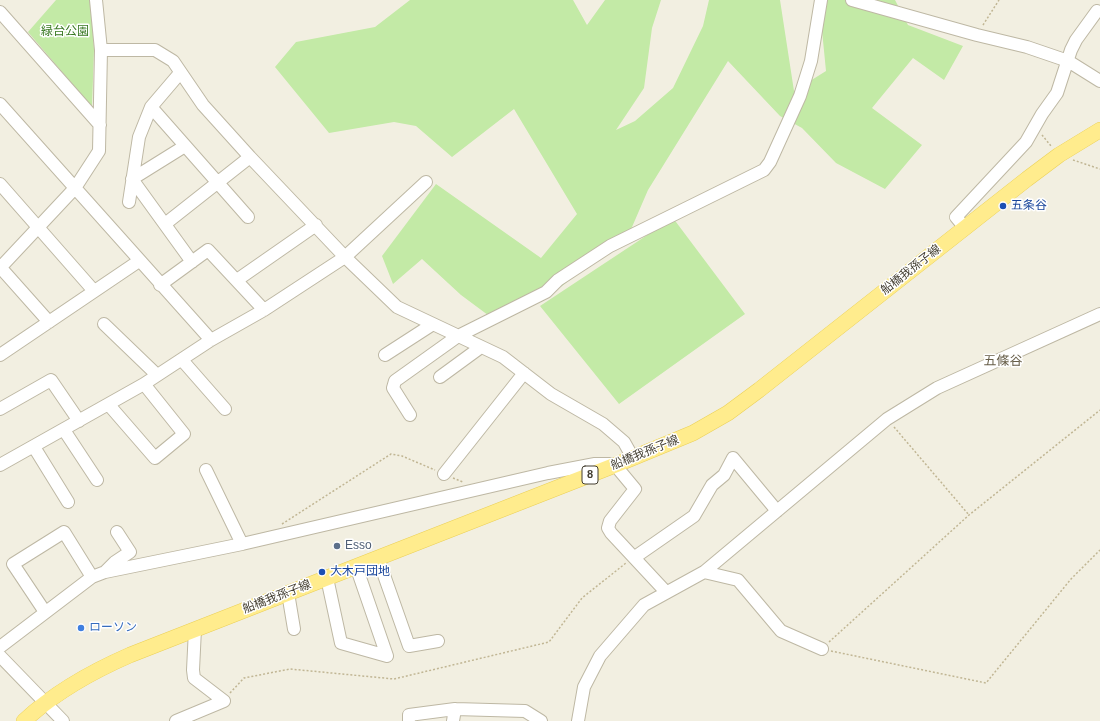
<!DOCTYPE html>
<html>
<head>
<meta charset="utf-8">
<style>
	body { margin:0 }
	canvas { display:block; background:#f2efe1 }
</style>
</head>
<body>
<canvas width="1100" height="721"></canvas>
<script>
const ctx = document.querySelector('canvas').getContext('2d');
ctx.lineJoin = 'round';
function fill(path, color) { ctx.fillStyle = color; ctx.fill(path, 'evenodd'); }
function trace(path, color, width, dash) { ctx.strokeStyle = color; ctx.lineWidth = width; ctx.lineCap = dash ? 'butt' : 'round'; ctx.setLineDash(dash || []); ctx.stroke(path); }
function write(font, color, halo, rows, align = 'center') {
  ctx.font = font + ' Helvetica,"Noto Sans JP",sans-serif'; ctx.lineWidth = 3; ctx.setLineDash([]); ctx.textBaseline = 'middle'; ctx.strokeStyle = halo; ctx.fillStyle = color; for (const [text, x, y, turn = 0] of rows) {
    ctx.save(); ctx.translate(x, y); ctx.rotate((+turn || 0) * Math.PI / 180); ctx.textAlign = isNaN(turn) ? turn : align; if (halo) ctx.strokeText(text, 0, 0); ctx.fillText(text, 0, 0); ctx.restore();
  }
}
fill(new Path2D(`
	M56 0H91L94 49 92 107 28 32Z
	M410 0H573L587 25 605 0H661L652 28 644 88 616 130 635 121 673 88 703 26 709 0H780L794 91 826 71 819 0H895L908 25 963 46 944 80 913 58 872 108 922 145 885 189 836 163 802 128 780 116 728 61 648 190 629 234 562 286 496 321 461 295 422 259 393 284 382 256 436 184 541 258 577 214 514 109 452 157 416 126 394 122 329 133 275 67 296 42 375 27Z
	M673 218 745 314 619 404 540 306Z`), '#c3eaa6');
const minor = new Path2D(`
	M852 0 977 35 1027 47 1068 61 1100 81
	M0 12 100 125
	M101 50H155L173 61 203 105 250 157 345 257 397 307 503 357 551 394 603 424 624 442 633 458
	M0 104 211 340
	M151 107 248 217
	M185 146 132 179 192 262
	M0 184 94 291
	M129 202 139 137 151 107 180 73
	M165 224 250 157
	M965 228 956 217 1026 142 1042 114 1057 93 1071 50 1076 40 1097 11
	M0 267 49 322
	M0 268 75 188 99 151 101 50 96 0
	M237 280 316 225
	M160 285 208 250 264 310
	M104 324 157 375
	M0 355 139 261
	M385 355 433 324
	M182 360 225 409
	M440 377 481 347
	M109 405 155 458 184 434 144 384
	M0 409 51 380 79 421
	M410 415 393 388 395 381 458 336 546 292 558 280 610 246 764 170 770 162 800 96 811 61 821 0
	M64 430 97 480
	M34 447 68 502
	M0 465 144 384 211 340 264 310 345 257 426 182
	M206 470 242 544
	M444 474 524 373
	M635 557 694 516 712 485 724 475 733 458 777 511
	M378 558 409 646 438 641
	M105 572 115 562 130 552 117 532
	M704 572 738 580 781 631 822 649
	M327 578 341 643 387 656 356 566
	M288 593 294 629
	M45 612 13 564 64 532 92 577
	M0 647 92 577 105 572 242 544 548 473 595 464H618L620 471 635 489 610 521 608 528 611 533 666 592
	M0 656 63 721
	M176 721 224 701 194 678 193 670 195 629
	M409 721V715L455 709 525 711 541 721
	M453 721 455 709
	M578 721 584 687 600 656 644 605 704 572 887 419 937 388 1100 314`);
const major = new Path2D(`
	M24 721C55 692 91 672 130 655L618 464 693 433 728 413 759 390 1027 179 1059 155 1100 130`);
trace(minor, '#beb8a4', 14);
trace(major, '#ebd057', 16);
trace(new Path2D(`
	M983 25 999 0
	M1042 135 1051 146
	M1073 160 1100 169
	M894 427 969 515
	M453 478 463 482
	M282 524 391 454 402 456 435 470
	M829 642 969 515 1100 410
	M831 651 986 683 1071 579 1100 550
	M230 693 244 678 290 669 394 679 549 642 582 598 626 563`), '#c1b694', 1.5, [2, 2]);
trace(minor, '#fff', 12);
trace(major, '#ffec8d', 15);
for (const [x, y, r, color] of [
	[1003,206,4,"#1a4fb4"],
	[337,546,4,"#5c6f8a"],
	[322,572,4,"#1a4fb4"],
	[81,628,4,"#3f7fe0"]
]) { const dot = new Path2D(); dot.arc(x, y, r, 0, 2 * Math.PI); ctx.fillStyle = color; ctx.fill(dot); trace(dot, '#fff', 1.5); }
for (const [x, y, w] of [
	[590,475,16]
]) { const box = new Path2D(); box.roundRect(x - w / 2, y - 9, w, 18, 3); ctx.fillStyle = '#fff'; ctx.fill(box); trace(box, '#443f32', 1); }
write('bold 11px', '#443f32', null, [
	["8",590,475]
]);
write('12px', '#387822', '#fff', [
	["緑台公園",65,32]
]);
write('12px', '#164399', '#fff', [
	["五条谷",1011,206],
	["大木戸団地",330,572]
], 'left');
write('12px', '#443f32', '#fff', [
	["船橋我孫子線",911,270,-38],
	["船橋我孫子線",645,453,-22],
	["船橋我孫子線",277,597,-21]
]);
write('12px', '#4e5e75', '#fff', [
	["Esso",345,546]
], 'left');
write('12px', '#366cbe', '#fff', [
	["ローソン",89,628]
], 'left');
write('13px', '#675e48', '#fff', [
	["五條谷",1003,361]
]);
</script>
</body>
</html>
